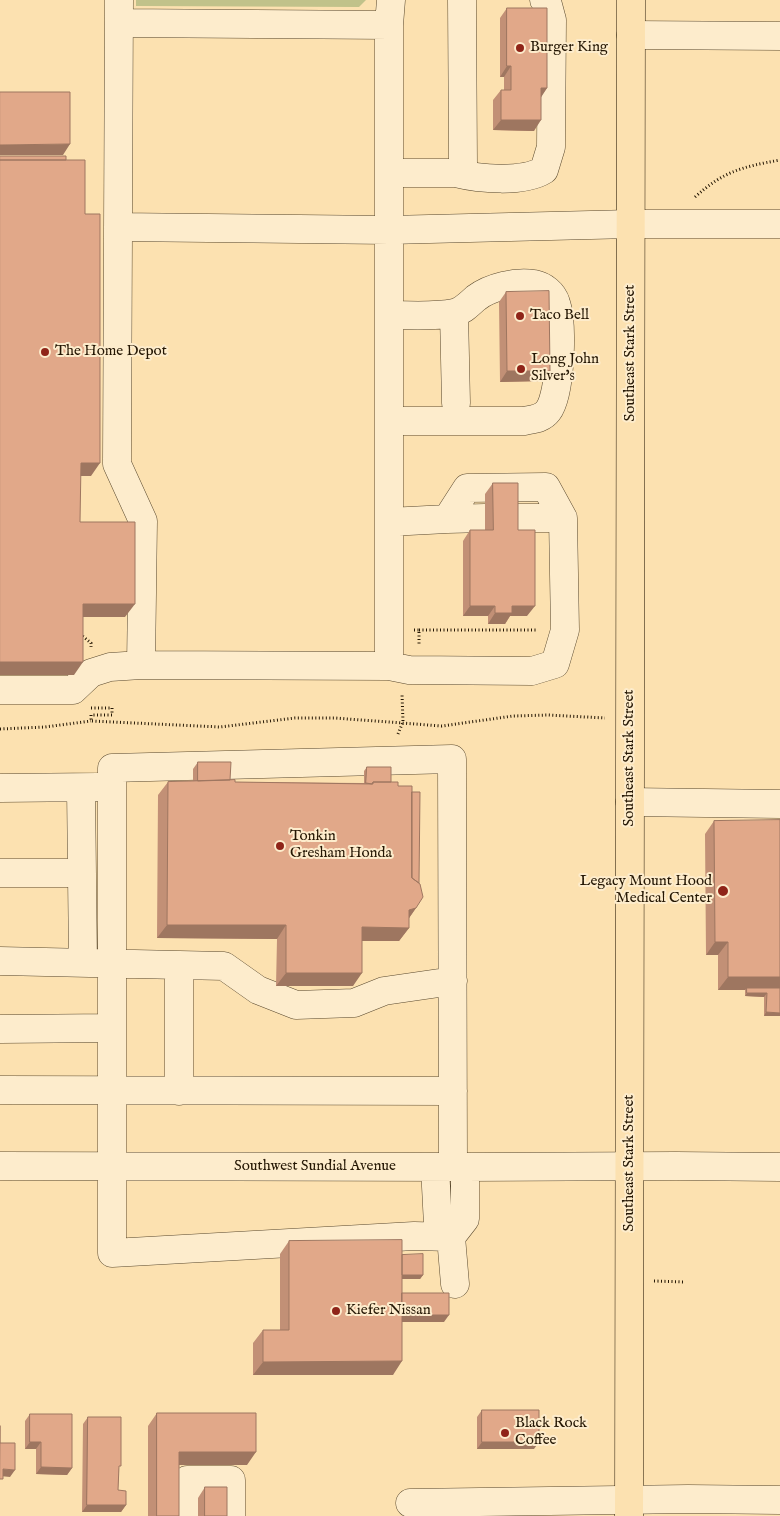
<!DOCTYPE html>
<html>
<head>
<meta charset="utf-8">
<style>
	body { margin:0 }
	canvas { display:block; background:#fce1b0 }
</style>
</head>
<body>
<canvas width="780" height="1516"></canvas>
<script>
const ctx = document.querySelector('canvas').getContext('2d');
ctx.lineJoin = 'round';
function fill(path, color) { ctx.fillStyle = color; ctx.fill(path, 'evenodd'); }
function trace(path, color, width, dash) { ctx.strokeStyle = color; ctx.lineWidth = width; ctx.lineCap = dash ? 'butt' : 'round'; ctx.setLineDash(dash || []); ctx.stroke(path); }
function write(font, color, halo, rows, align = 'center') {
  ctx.font = font + ' "IM FELL English",serif'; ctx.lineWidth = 4; ctx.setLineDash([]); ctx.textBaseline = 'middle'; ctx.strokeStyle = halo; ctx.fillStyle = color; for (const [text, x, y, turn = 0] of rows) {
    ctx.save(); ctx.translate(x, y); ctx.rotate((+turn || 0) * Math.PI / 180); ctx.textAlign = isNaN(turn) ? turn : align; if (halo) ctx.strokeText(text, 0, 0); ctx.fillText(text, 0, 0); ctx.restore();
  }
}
fill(new Path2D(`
	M136 0H366L359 7 136 6Z`), '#c1c28a');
const minor = new Path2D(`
	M119 0 117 464 143 521 141 665 389 666V25L119 23
	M389 25 391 0
	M631 35 780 36
	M389 173H455L461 169 463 164 462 0
	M455 173C479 179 523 183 544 170L551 147 552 20 548 5 544 0
	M118 227 389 230 631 224H780
	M454 313 456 403
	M389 315C410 315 434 317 454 313 463 311 469 304 476 298 490 287 516 281 534 284 544 286 553 293 556 303 563 323 561 394 548 411 542 419 533 419 524 421H389
	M510 518H563
	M447 519 485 518
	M389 522 447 519 467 488 546 487 563 518 565 630 555 664 532 671 409 670 389 666
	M0 690H73L91 673 110 667 141 665
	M0 788 98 787
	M81 788 83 963
	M630 802 780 804
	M0 873H82
	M0 961 224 966 258 990 296 1005 354 1003 384 991 453 981
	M179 965V1091
	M0 1029 112 1028
	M0 1090 453 1091
	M0 1166 465 1167 676 1166 780 1167
	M435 1167 438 1225 451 1237 465 1219V1167
	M453 1167 452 759 112 768V1253L414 1236 451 1237 455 1284
	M410 1503 688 1499 780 1500
	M187 1516V1480H231V1516`);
const major = new Path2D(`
	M629 1516 631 0`);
trace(minor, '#5a492e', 29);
trace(major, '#241603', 29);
trace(new Path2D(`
	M695 197C724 171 742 167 780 160
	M414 630H419V645
	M419 630H538
	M80 634 91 643V647
	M91 708H112V715H91V721L220 727 295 718H335L442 726 513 716 548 715 605 718
	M0 729 45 727 91 721
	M398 734 403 722 402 694
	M654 1281 684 1282`), '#241603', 3, [1, 2.5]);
trace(minor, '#fdeccc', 28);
trace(major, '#fce1b0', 28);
fill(new Path2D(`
	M507 8 547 88 541 96 534 131 493 130V100L501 90H504V77H500V18Z
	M506 292 550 371 543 381 500 382 499 302Z
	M493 483 518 530 527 616H510L505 624H488V616H463V541L470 530H485V494Z
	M198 762 235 782 364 783V771L367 767 398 786 416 908 409 918V928L399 941H362L353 986H276L277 939 157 938 158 795 168 782 193 781V769Z
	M714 821 780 1016H764V997L745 996V990H718V955H706L705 834Z
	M289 1241 402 1255 423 1275 420 1279H402V1293L444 1322H402L393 1375H253V1343L263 1330H280V1254Z
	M482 1410 534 1449H477V1417Z
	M157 1413 247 1465H179V1516H148V1426Z
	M30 1414 72 1468 67 1475 36 1474V1449H25V1421Z
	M88 1417 119 1469 118 1490 126 1505 121 1512H82L83 1424Z
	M205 1487 227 1516H198V1498Z`), '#c29076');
fill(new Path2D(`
	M507 66H511L504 77H500Z
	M541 88H547L540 99Z
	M501 120H541L534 131 493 130Z
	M70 144 63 155H0V145Z
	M507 371H550L543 381 500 382Z
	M81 463H100L91 476H71Z
	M83 604H135L125 617H74Z
	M470 606H495L488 616H463Z
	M512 606H535L527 616H510L505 624H488L495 613Z
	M0 662H83L74 675H0Z
	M416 908 407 921 409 910Z
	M167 925H286L277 939 157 938Z
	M362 927 409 928 399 941H353Z
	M715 942H728L718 955H706Z
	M286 973H362L353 986H276Z
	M728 977H780V990L747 988 745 990H718Z
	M747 993H767L764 997 745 996Z
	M766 1012 780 1013V1016H764Z
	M395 1275H423L420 1279H393Z
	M398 1315H449L444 1322H393Z
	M402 1361 393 1375H253L263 1362Z
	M30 1442H41L36 1449H25Z
	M482 1442H539L534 1449H477Z
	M179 1452H256L247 1465H170Z
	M41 1467 72 1468 67 1475 36 1474Z
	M3 1469 15 1470 10 1477 0 1476Z
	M87 1505H126L121 1512H82Z`), '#9e7660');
const building = new Path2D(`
	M507 8H547V88H541V120H501V90H511V66H507Z
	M0 92H70V144L0 145Z
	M0 156H66V160H0Z
	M0 160H85V214H100V463H81L80 522H135V604H83V662H0Z
	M549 291 550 371H507L506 292Z
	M493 483H518V530H535V606H512V613H495V606H470V530H493Z
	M198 762H231L230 780 198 781Z
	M367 767H391V782H373L372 784 366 783Z
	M235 780V782L373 784V782H398V786H412V878L420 884 423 897 416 908 409 910V928L362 927V973H286V925H167L168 782Z
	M412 792H420L419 883 412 878Z
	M780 820V977H728V942H715L714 821Z
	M747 988H780V1013L766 1012 767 993H747Z
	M402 1240V1361L263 1362V1330H289V1241Z
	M423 1254V1275H402V1255Z
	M402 1293H449V1315H402Z
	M482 1410H539V1442H482Z
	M157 1413H256V1452H179V1516H157Z
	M30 1414H72V1468L41 1467V1442H30Z
	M88 1417H121V1466H119L118 1490 126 1491V1505H87Z
	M0 1426V1443H15V1470L3 1469V1479H0Z
	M205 1487H227V1516H205Z`);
fill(building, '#e1a889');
trace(building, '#9e7660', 1);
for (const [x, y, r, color] of [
	[520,48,5,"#8f2418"],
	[520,316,5,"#8f2418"],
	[45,352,5,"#8f2418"],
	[521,369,5,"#8f2418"],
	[280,846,5,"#8f2418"],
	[723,891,6,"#8f2418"],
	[336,1311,5,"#8f2418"],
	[505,1433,5,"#8f2418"]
]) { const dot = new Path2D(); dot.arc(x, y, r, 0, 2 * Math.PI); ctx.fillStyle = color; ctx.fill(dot); trace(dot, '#fdeccc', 2); }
write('15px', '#241603', '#fdeccc', [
	["Burger King",530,48],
	["Taco Bell",530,316],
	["The Home Depot",55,352],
	["Long John",531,360],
	["Silver's",531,377],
	["Tonkin",290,837],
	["Gresham Honda",290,854],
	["Legacy Mount Hood",712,882,"right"],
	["Medical Center",712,899,"right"],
	["Kiefer Nissan",346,1311],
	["Black Rock",515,1424],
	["Coffee",515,1441]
], 'left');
write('15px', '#241603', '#fdeccc', [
	["Southeast Stark Street",631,353,-90],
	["Southeast Stark Street",630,758,-90],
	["Southeast Stark Street",630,1163,-90],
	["Southwest Sundial Avenue",315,1167]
]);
</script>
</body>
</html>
